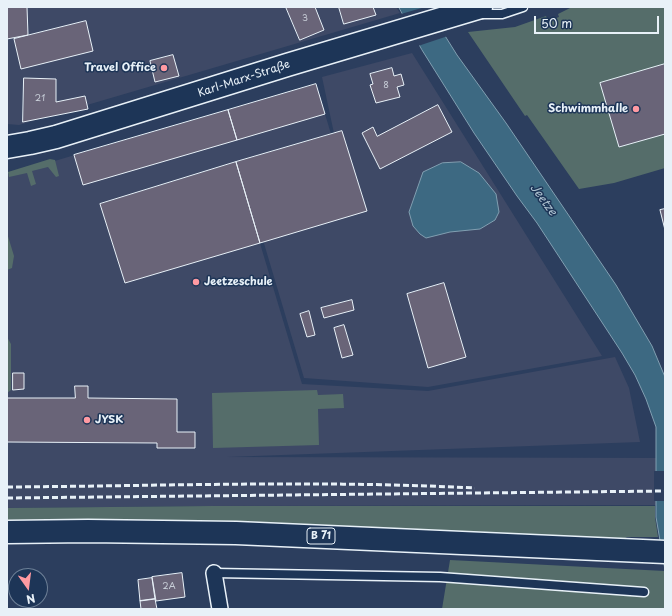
<!DOCTYPE html>
<html>
<head>
<meta charset="utf-8">
<style>
	body { margin:0 }
	#map { position:relative; width:672px; height:616px; overflow:hidden; background:#2c3e5e; font-family:"Playpen Sans",sans-serif }
	canvas { display:block }
	.frame { position:absolute; inset:0; border:8px solid #e8f1f8; pointer-events:none }
	.north { position:absolute; left:8px; top:568px; width:40px; height:40px; box-sizing:border-box; background:#1d3557; border:1px solid #6e8097; border-radius:50%; rotate:166deg; font-size:11px; font-weight:700; line-height:16px; text-align:center; color:#e8f1f8 }
	.north::after { content:''; display:block; margin:auto; width:14px; height:18px; background:#ff9aa2; clip-path:polygon(50% 0,100% 100%,50% 72%,0 100%) }
	.scale { position:absolute; left:534px; top:16px; width:125px; height:18px; box-sizing:border-box; border:2px solid #e8f1f8; border-top:0; padding-left:5px; font-size:12px; line-height:14px; white-space:nowrap; color:#e8f1f8; -webkit-text-stroke:3px #1d3557; paint-order:stroke }
</style>
</head>
<body>
<div id="map">
<canvas width="672" height="616"></canvas>
<div class="frame"></div>
<div class="north">N</div>
<div class="scale">50 m</div>
</div>
<script>
const ctx = document.querySelector('canvas').getContext('2d');
ctx.lineJoin = 'round';
function fill(path, color) { ctx.fillStyle = color; ctx.fill(path, 'evenodd'); }
function trace(path, color, width, dash) { ctx.strokeStyle = color; ctx.lineWidth = width; ctx.lineCap = dash ? 'butt' : 'round'; ctx.setLineDash(dash || []); ctx.stroke(path); }
function write(font, color, halo, rows, align = 'center') {
  ctx.font = font + ' "Playpen Sans",sans-serif'; ctx.lineWidth = 3; ctx.setLineDash([]); ctx.textBaseline = 'middle'; ctx.strokeStyle = halo; ctx.fillStyle = color; for (const [text, x, y, turn = 0] of rows) {
    ctx.save(); ctx.translate(x, y); ctx.rotate((+turn || 0) * Math.PI / 180); ctx.textAlign = isNaN(turn) ? turn : align; if (halo) ctx.strokeText(text, 0, 0); ctx.fillText(text, 0, 0); ctx.restore();
  }
}
fill(new Path2D(`
	M7 7H396L400 13 19 125 7 124Z
	M412 53 602 356 428 387 304 378 241 166 335 138 322 77Z
	M316 84 331 134 236 163 302 384 428 391 615 357 629 388 640 442 227 457 665 458V505L211 506 7 508V175Z`), '#3e4966');
fill(new Path2D(`
	M572 7H665V168L614 183 579 189 527 115 525 116 468 32 515 27 546 16 548 21 559 17 558 14Z
	M50 159 55 160 59 176 56 177 48 167 32 171 36 184 31 186 27 173 9 177 8 172Z
	M7 233 14 256 12 268 7 270Z
	M7 337 11 344V390L7 393Z
	M317 390 318 395 343 394 344 408 318 409 319 445 213 448 212 393Z
	M211 506H655V517L658 537H627L622 540 231 521 7 524V508Z
	M450 560 665 571V609H442Z`), '#556d6a');
const water = new Path2D(`
	M399 7H427L457 55 506 123 616 285 652 346 665 377V570L656 517V427L646 399 635 375 622 353 537 223 517 196 474 133 422 50Z
	M461 162 479 173 496 194 499 212 495 220 480 229 450 232 426 238 420 234 413 226 409 212 423 172 442 163Z`);
fill(water, '#3d6982');
trace(water, '#819fb1', 1);
fill(new Path2D(`
	M425 7H430L448 36 418 46 401 14Z
	M654 471H665V501H654Z`), '#2c3e5e');
const building = new Path2D(`
	M7 7H27L28 35 7 39Z
	M286 7H315L324 30 300 40Z
	M339 7H373L376 15 344 24Z
	M86 21 93 51 21 69 14 39Z
	M173 55 179 76 155 82 150 61Z
	M665 64V134L619 147 600 83Z
	M392 68 394 76 401 74 404 85 397 87 400 97 376 103 370 85 373 84 370 74Z
	M24 78 56 79V102L85 96 88 109 23 122Z
	M316 84 325 114 237 140 228 110Z
	M438 105 452 132 380 169 362 133 373 127 377 136Z
	M228 110 237 140 83 185 74 155Z
	M342 131 367 211 260 243 236 162Z
	M236 162 260 243 125 283 100 204Z
	M665 209V230L660 210Z
	M444 283 466 357 428 368 407 294Z
	M352 300 354 310 324 318 321 308Z
	M309 311 315 335 307 337 300 314Z
	M344 325 353 355 342 358 334 328Z
	M13 373H24V389L13 390Z
	M75 386H88V398L177 399V432H195V448H157V443L7 442V398H75Z
	M182 573 185 597 156 601 152 577Z
	M152 578 155 599 140 601 138 580Z
	M155 599 157 609H141L140 601Z`);
fill(building, '#696478');
trace(building, '#e8f1f8', 1);
const lane = new Path2D(`
	M480 14H502L523 7
	M214 573 440 577 644 592`);
const street = new Path2D(`
	M214 573 220 609`);
const secondary = new Path2D(`
	M7 147 30 143 56 137 287 65 481 7`);
const primary = new Path2D(`
	M7 532 88 531 236 533 665 552`);
trace(lane, '#e8f1f8', 11);
trace(street, '#e8f1f8', 18);
trace(secondary, '#e8f1f8', 25);
trace(primary, '#e8f1f8', 25);
trace(lane, '#1d3557', 8);
trace(street, '#1d3557', 15);
trace(secondary, '#1d3557', 22);
trace(primary, '#1d3557', 22);
trace(new Path2D(`
	M7 487C163 486 319 480 475 488
	M7 498 665 491`), '#e8f1f8', 3, [6, 3]);
for (const [x, y, r, color] of [
	[164,68,4,"#ff9aa2"],
	[636,109,4,"#ff9aa2"],
	[196,282,4,"#ff9aa2"],
	[87,420,4,"#ff9aa2"]
]) { const dot = new Path2D(); dot.arc(x, y, r, 0, 2 * Math.PI); ctx.fillStyle = color; ctx.fill(dot); trace(dot, '#1d3557', 1.5); }
write('9px', '#c8ced8', null, [
	["3",305,19],
	["8",386,86],
	["21",40,99],
	["2A",169,587]
]);
for (const [x, y, w] of [
	[321,536,28]
]) { const box = new Path2D(); box.roundRect(x - w / 2, y - 8, w, 16, 3); ctx.fillStyle = '#1d3557'; ctx.fill(box); trace(box, '#e8f1f8', 1); }
write('bold 10px', '#e8f1f8', null, [
	["B 71",321,536]
]);
write('bold 11px', '#e8f1f8', '#1d3557', [
	["Travel Office",156,68],
	["Schwimmhalle",628,109],
	["Jeetzeschule",204,282,"left"],
	["JYSK",95,420,"left"]
], 'right');
write('11px', '#e8f1f8', '#1d3557', [
	["Karl-Marx-Straße",244,79,-18]
]);
write('italic 12px', '#acc1cf', '#1d3557', [
	["Jeetze",543,200,54]
]);
</script>
</body>
</html>
